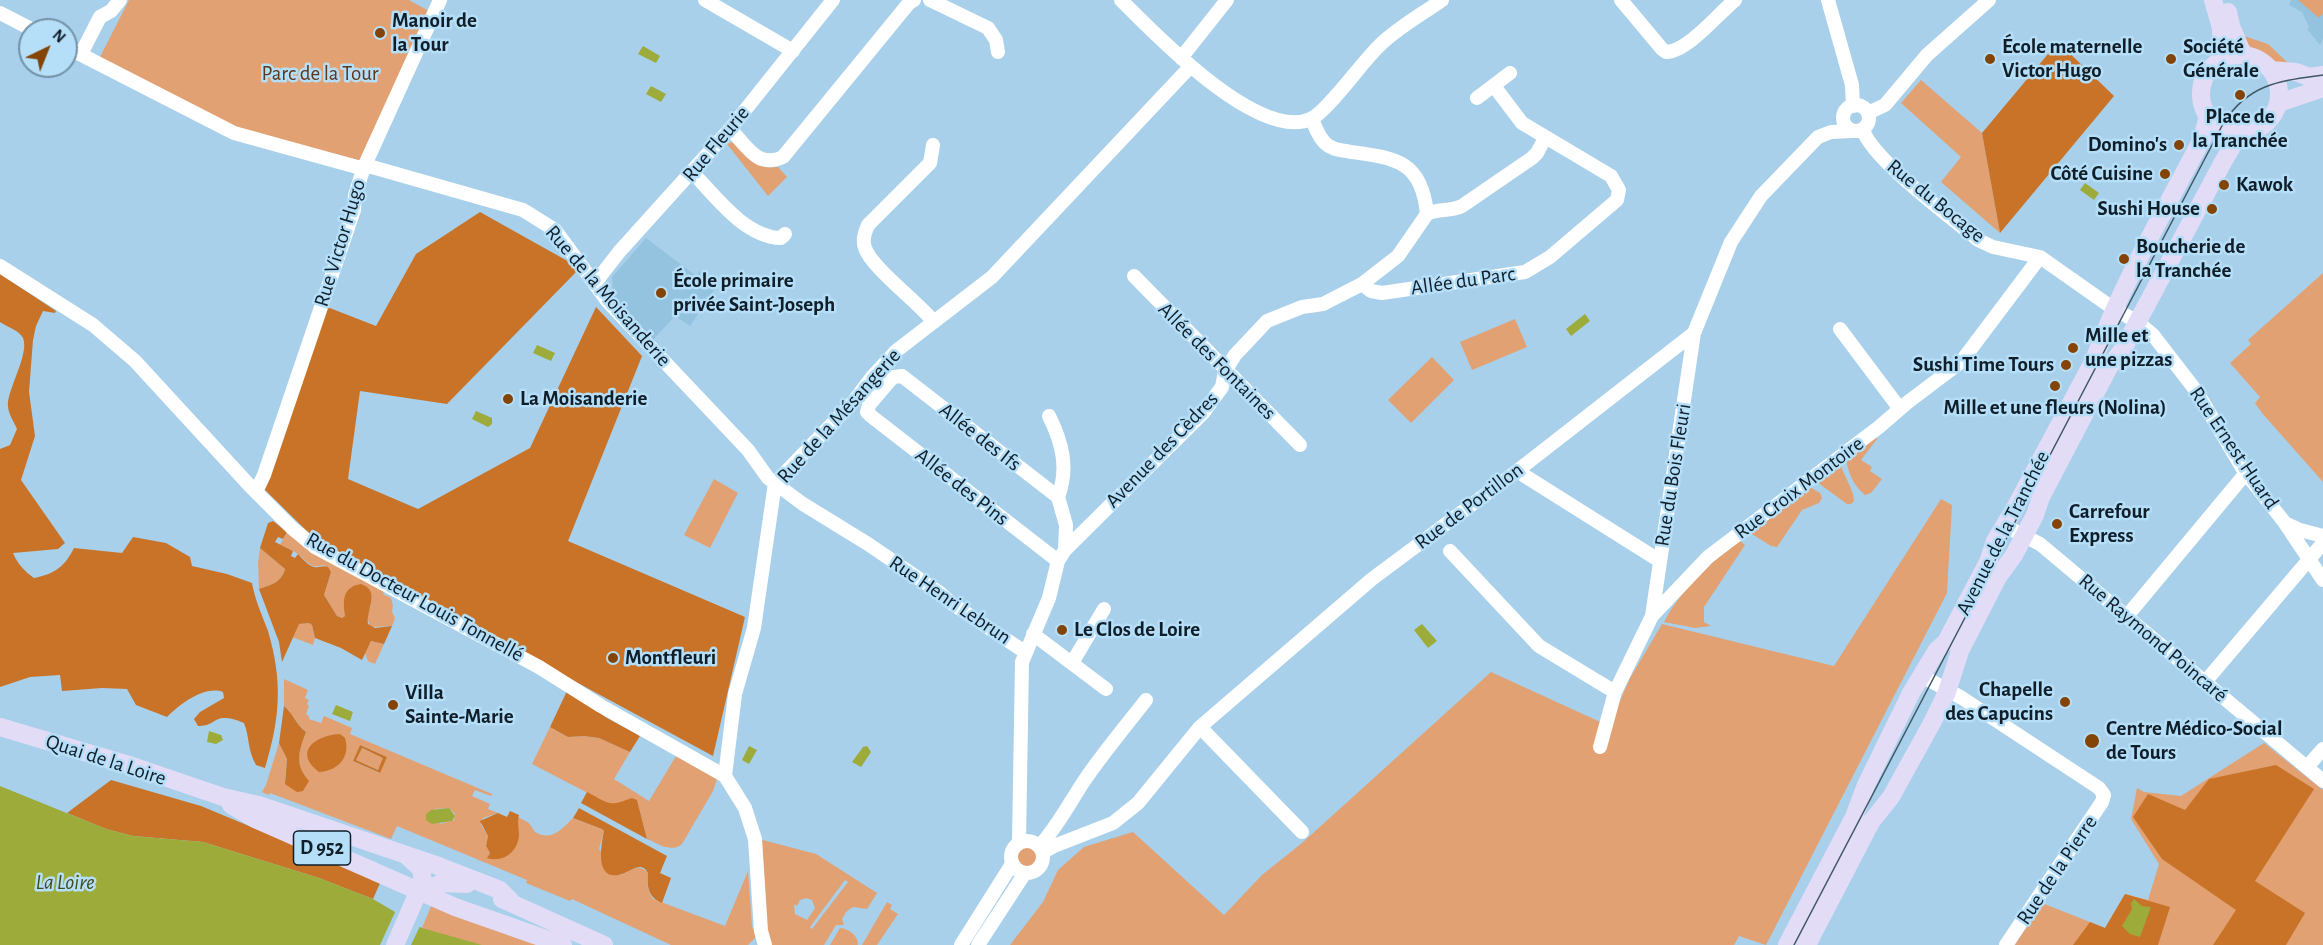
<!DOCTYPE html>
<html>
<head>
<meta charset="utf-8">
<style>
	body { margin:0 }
	#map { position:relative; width:2323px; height:945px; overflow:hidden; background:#a8d0ea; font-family:"Alegreya Sans",sans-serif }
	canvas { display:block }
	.north { position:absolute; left:18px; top:18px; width:60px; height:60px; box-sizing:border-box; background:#b5def8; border:2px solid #7391a5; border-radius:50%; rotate:43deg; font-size:16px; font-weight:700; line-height:24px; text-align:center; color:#0f1e28 }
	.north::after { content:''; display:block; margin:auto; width:21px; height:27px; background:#834406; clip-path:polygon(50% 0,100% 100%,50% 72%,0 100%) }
</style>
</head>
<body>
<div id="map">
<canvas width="2323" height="945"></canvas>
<div class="north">N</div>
</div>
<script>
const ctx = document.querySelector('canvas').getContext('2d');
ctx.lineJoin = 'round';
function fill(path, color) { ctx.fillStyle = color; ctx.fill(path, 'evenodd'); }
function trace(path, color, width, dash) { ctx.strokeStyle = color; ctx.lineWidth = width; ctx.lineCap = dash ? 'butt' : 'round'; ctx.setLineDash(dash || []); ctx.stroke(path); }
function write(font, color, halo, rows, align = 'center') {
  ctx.font = font + ' "Alegreya Sans",sans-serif'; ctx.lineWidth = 5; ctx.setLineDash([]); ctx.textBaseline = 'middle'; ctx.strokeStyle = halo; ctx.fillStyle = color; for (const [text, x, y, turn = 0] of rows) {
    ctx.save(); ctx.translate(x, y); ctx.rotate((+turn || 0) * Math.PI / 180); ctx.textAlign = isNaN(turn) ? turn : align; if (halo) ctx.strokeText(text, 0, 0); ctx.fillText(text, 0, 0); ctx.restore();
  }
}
fill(new Path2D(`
	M2291 0H2323V39L2320 45 2307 29 2309 27 2302 12 2289 5Z
	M646 238 696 276 700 271 718 284 690 326 675 316 651 342 608 295 613 290 612 277Z`), '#94c3e0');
fill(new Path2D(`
	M129 0H409L429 11 362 161 233 127 99 59Z
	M2298 0H2323V13L2319 18Z
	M2241 35 2268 44 2288 63 2276 65 2253 50Z
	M1921 80 1982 133 2000 233 1941 182 1961 157 1901 103Z
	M732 142C749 155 751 170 778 167L787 177 768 196 727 144Z
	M2323 273V482L2262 413 2255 403 2260 397 2230 363 2251 344 2248 340Z
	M1515 319 1527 347 1472 370 1460 342Z
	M1432 357 1454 380 1411 423 1388 400Z
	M1876 437 1877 439 1861 460 1872 467 1870 471 1882 479 1871 493 1865 495C1852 484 1849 474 1846 459Z
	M1840 464C1844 475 1854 491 1854 501L1851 504H1847L1817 482Z
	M714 479 738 493 710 548 684 535Z
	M1810 487 1820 493 1822 498 1819 503 1802 510 1777 547 1771 546 1752 534V531Z
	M1941 499 1952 505 1947 593 1766 945 1739 936 1734 945H1010L1043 902 1058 870 1084 847 1133 832 1224 915 1262 875 1302 843 1491 672 1609 726 1630 678 1662 624 1834 666Z
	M287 532 385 589 383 594 391 598 393 606 392 612 395 618 392 626 370 627 367 616 371 605 344 608 345 616 342 618 337 616 324 595 331 572 324 565C310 569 308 562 298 554 293 550 286 548 280 545Z
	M1739 540 1745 545 1704 607V622L1711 626 1695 628 1664 622C1681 589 1711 563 1739 540Z
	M260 548 285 569C282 582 271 585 259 589L258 563Z
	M309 623 312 625 315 638 313 645 292 637 298 624Z
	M371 641 384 644 375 664 368 661 365 653Z
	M284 679 308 690 305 698 309 700 307 704 309 706 306 714 309 716V719L321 723 324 716 352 728 350 734 492 794 491 796 475 790 472 796 490 804 488 809 498 813 483 818 481 825 488 836 486 846 490 853 487 858 517 824 518 817 529 823 535 832C551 842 562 829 573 818L602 829 604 831 599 849 621 875C630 870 640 863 648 873 647 883 647 890 653 899L725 926 748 871 752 926 756 937 748 945H671L572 899 570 901 526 883 527 880 397 826 391 839 270 793 269 795 262 792 266 785 279 743 287 759 285 779 304 775C295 758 300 748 306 732 296 724 294 714 284 706ZM360 745 387 757 379 773 353 761ZM449 808 455 814 454 820 440 824 434 809Z
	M550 727 568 737 584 736 599 738 630 752 614 779 649 801 676 756 717 779 713 791 682 844C671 853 659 844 647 839L637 800C627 800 620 804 609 804L532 764Z
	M2264 743 2323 790V945H2015L2042 903 2105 928 2125 894 2148 900 2159 864 2131 819 2137 788 2144 792 2181 796Z
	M361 748 384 758 378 770 356 760Z
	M759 839 816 854 877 893 867 909 853 907 846 912 842 919 844 925H836L824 945H767ZM845 880 848 882 812 929 810 927ZM806 898 812 900 815 908 807 920 795 914 794 904 797 906 800 900Z
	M1016 857a11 11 0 1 1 22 0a11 11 0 1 1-22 0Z
	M887 902 892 905 890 909 898 914 877 945H862Z
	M432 904 543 945H424L422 928Z
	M840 928C849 929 858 935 858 945H830Z`), '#e2a172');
fill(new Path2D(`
	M2058 42 2114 96 2000 233 1982 133Z
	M480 212 580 268 447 404 360 391 348 479 418 509 530 448 596 307 642 356 568 541 745 617 713 756 319 543 263 488 322 305 376 326 416 254Z
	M0 274 56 311 55 313 43 311 36 326 33 340 29 392 35 436 21 480 65 543 58 549 13 553C17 563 25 572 34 578 55 574 65 566 74 548L122 553 133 537 166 543 190 557 192 566 227 574 252 583C255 600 262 615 268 631 283 682 280 718 265 768L256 765C247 749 250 738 244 723 212 710 218 727 198 726L194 719 200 712 224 698 223 692C204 685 179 705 167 717L136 705 127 689 102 688 62 691 60 675 30 677 0 687V449L10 445 17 429C14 422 9 415 8 407 6 391 30 354 23 338 19 330 7 327 0 322Z
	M273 521 287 532 283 539 278 537 275 542 293 551 291 556 295 558 298 554C302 558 307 565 314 567 320 568 322 565 328 567L331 572 324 595 337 616 342 618 345 616C343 601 342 587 361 584 381 591 366 609 368 624L375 628 392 626 384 644 371 641 362 660 341 648 315 638 312 625 309 623 299 624 282 662 279 642 259 589C271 585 282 582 285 569L260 548 268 523Z
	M567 691 607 718 640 736 630 752 599 738 584 736 568 737 550 727Z
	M284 706C294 714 296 725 306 732 299 751 294 764 309 781L303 791 297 792 285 784 287 759 279 743Z
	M340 734 345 738C351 757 338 771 319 772 292 751 317 735 340 734Z
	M360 745 387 757 380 773 353 761ZM362 748 383 758 378 770 356 760Z
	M2276 765 2314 789 2255 881 2305 913 2286 945H2213L2236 910 2162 859 2133 817 2148 794 2185 810 2209 779Z
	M111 780 201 806 381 881 373 899 319 878 203 842 133 836 106 829 67 813Z
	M587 792C610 804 608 807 632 798L637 800 647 839 581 803Z
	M579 808 667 856 660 873 671 878 662 903C648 897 647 887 648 873 646 870 645 868 641 867 634 867 628 872 622 874 594 883 601 845 604 831L602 829 573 818Z
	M510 811 519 815C517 822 519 828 519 835 518 852 503 863 487 858L490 853 486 846 488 836 480 821 498 813 507 817Z
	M2125 894 2170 907 2158 945H2073L2090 922 2105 928Z`), '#c97329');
fill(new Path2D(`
	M643 46 660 56 656 63 638 54Z
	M651 86 666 94 661 102 646 94Z
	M2085 183 2099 193 2094 200 2080 190Z
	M1585 314 1590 321 1571 336 1566 329Z
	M537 345 555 353 551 361 533 353Z
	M476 411 492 418V424L488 427 472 419Z
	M1422 624 1437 641 1428 648 1414 630Z
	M336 705 353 712 350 721 332 714Z
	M209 731 221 735 223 740 216 744 207 742Z
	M749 746 757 750 749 764 742 760Z
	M867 746 871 752 861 767 852 762 863 747Z
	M0 786 106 829 133 836 203 842 319 878 373 899 422 928 482 945H0Z
	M449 808 455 816 452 821 432 824 426 820V814L431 810Z
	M2134 899 2142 906 2151 907 2140 937 2130 934 2122 926 2132 909 2131 903Z`), '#9cab3a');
fill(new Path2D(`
	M396 910 421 924 411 945H380Z`), '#a8d0ea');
trace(new Path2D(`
	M705 0 793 51
	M930 0 988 28 996 40 998 52
	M1121 0C1155 34 1258 142 1311 119 1328 111 1362 62 1379 46 1397 28 1421 15 1442 0
	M1621 0 1662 49 1666 52C1687 52 1718 14 1735 0
	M1828 0 1852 85 1853 106
	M0 13 33 30
	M66 47 234 133 357 167H372L523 210 555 230 608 302 748 450 768 478 803 504 868 544 940 593 951 603 1025 652
	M81 54 100 17 111 11 120 0
	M1181 58 1227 0
	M1477 98 1510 73
	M1843 118a13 13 0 1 1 26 0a13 13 0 1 1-26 0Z
	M1868 113 1885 105 1927 55 1989 0
	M730 129C747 146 757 169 783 157L909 3 914 0
	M1863 130C1873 160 1951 217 1978 240L1993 247 2040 257 2114 309 2138 322 2153 335 2197 392 2244 471 2285 523 2323 580
	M933 145 930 163 868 225C865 233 862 239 865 248 871 267 919 303 934 322
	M693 173C716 197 745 237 781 238L785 234
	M1427 214C1438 208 1450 212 1462 206L1532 158 1537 153 1545 138
	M0 266 93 325 135 361 250 486 292 528 315 547 539 667 601 706 725 776 745 808 755 839 761 931 765 945
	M1134 276 1300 445
	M595 283 619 252 730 129 833 0
	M1362 284 1371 291 1382 293 1525 272 1550 257 1617 200 1619 190 1611 176 1522 123 1494 86
	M1840 329 1900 409
	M1049 416C1062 442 1069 468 1058 497
	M1517 471 1660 561
	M256 492 264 475 354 210 355 195 364 167 440 0
	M2285 523 2300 530 2323 536
	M2005 526 2040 544 2323 781
	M1450 551 1539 646 1615 692
	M1058 561 871 416 867 412 869 405 893 377 902 376 1058 497 1066 525 1065 550
	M1652 616 1694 333
	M2127 616 2246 473
	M1033 634 1106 689
	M1072 663 1104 609
	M1922 676 1962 698 2099 788 2104 795 2102 802 2006 945
	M2205 682 2323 543
	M1200 727 1302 832
	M1600 747 1615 692 1652 616 1708 557 1879 427 1908 402 1961 362 2040 257
	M2307 767 2323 749
	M725 776 735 694 754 628 775 483 854 401 872 377 896 351 992 277 1190 67
	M1011 857a16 16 0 1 1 32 0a16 16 0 1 1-32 0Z
	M1019 842 1022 662 1049 598 1058 561 1065 550 1203 413 1222 387 1225 371 1235 355 1267 321 1302 307 1323 304 1362 284 1398 256 1427 214C1422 161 1396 158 1351 152 1341 150 1332 150 1325 143 1318 136 1315 127 1312 118
	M1039 847C1057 827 1069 804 1084 781 1103 753 1125 727 1146 700
	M1043 852 1054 846 1113 823 1138 803 1200 727 1372 579 1517 471 1694 333 1731 242 1761 196 1818 137 1831 132 1852 131
	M961 945 1012 864
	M978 945 1025 873`), '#fff', 14);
trace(new Path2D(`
	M2213 0 2221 28V60
	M2228 12 2231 26 2243 55
	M2201 94a39 39 0 1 1 78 0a39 39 0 1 1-78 0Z
	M2271 70 2296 72 2309 77 2323 75
	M2279 103 2323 88
	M0 727 132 766 223 797 259 805 433 864 500 890 511 901
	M231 805 255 819 455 907 563 945
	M417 896 441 883 467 884
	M502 899 604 945
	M395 945 423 881 421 869 408 857
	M1787 945 1854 817 1866 785 1911 693 1937 650 1946 642 1988 562 1995 541 2015 508 2094 360C2122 283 2164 212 2202 139L2208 116
	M1807 945 1871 822 1891 797 1933 721 1947 692 1960 651 1998 577 2014 555 2035 515 2041 497 2109 367 2123 349 2223 162 2237 138 2242 133`), '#e3dcf7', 18);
trace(new Path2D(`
	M1794 945 2224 122C2250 83 2280 81 2323 75`), '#405766', 1.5);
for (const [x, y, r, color] of [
	[380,33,6,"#834406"],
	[1990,59,6,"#834406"],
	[2171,59,6,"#834406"],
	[2240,95,6,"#834406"],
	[2179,145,6,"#834406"],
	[2165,174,6,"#834406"],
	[2224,185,6,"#834406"],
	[2212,209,6,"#834406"],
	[2124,259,6,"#834406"],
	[661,293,6,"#834406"],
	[2073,348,6,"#834406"],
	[2066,365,6,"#834406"],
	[2055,386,6,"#834406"],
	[508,399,6,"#834406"],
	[2057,524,6,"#834406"],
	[1062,630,6,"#834406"],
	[613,658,6,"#834406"],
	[2065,702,6,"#834406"],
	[393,705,6,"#834406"],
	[2092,741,8,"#834406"]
]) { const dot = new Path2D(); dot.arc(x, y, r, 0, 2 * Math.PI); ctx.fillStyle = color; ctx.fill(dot); trace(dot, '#b5def8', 2); }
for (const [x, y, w] of [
	[322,848,57]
]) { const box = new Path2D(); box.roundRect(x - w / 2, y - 17, w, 34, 4.5); ctx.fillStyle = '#b5def8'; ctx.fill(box); trace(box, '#0f1e28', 1.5); }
write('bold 20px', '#0f1e28', null, [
	["D 952",322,848]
]);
write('bold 21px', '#0f1e28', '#b5def8', [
	["Manoir de",392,21],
	["la Tour",392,45],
	["École maternelle",2002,47],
	["Victor Hugo",2002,71],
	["Société",2183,47],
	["Générale",2183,71],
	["Place de",2240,117,"center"],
	["la Tranchée",2240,141,"center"],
	["Domino's",2167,145,"right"],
	["Côté Cuisine",2153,174,"right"],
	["Kawok",2236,185],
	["Sushi House",2200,209,"right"],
	["Boucherie de",2136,247],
	["la Tranchée",2136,271],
	["École primaire",673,281],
	["privée Saint-Joseph",673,305],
	["Mille et",2085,336],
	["une pizzas",2085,360],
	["Sushi Time Tours",2054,365,"right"],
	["La Moisanderie",520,399],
	["Mille et une fleurs (Nolina)",2055,408,"center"],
	["Carrefour",2069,512],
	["Express",2069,536],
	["Le Clos de Loire",1074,630],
	["Montfleuri",625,658],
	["Chapelle",2053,690,"right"],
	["des Capucins",2053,714,"right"],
	["Villa",405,693],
	["Sainte-Marie",405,717],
	["Centre Médico-Social",2106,729],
	["de Tours",2106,753]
], 'left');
write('21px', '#5d381c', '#b5def8', [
	["Parc de la Tour",320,74]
]);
write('21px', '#0f1e28', '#b5def8', [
	["Rue Fleurie",716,144,-50],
	["Rue du Bocage",1936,201,39],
	["Rue Victor Hugo",340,243,-73],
	["Allée du Parc",1463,281,-8],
	["Rue de la Moisanderie",608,296,49],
	["Allée des Fontaines",1217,361,45],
	["Rue de la Mésangerie",839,416,-48],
	["Allée des Ifs",980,437,38],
	["Rue Ernest Huard",2234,448,56],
	["Avenue des Cèdres",1162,450,-46],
	["Rue du Bois Fleuri",1673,475,-81],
	["Allée des Pins",962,487,38],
	["Rue Croix Montoire",1799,488,-37],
	["Rue de Portillon",1469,506,-37],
	["Avenue de la Tranchée",2003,533,-63],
	["Rue du Docteur Louis Tonnellé",415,597,29],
	["Rue Henri Lebrun",950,600,34],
	["Rue Raymond Poincaré",2153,638,40],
	["Quai de la Loire",106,760,18],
	["Rue de la Pierre",2057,870,-56]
]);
write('italic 22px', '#444b1e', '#b5def8', [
	["La Loire",65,882]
]);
</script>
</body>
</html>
